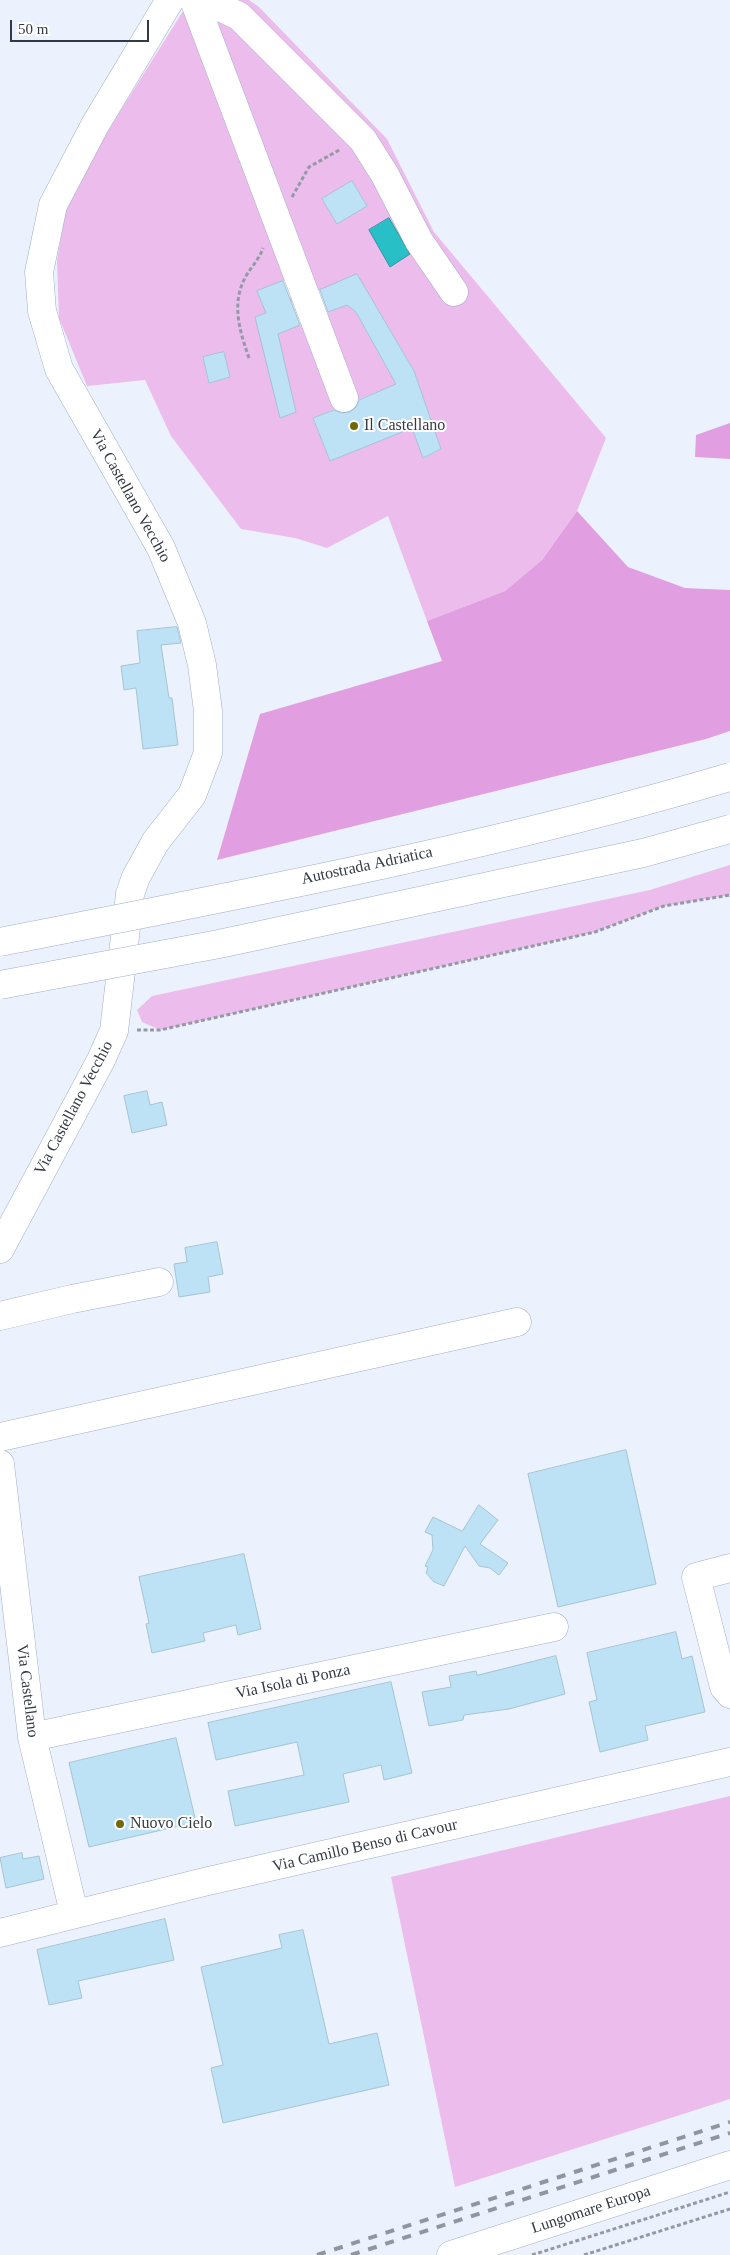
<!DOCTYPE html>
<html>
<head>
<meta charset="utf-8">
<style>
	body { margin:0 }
	#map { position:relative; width:730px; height:2255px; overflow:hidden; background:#ecf2fd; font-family:"Times New Roman",serif }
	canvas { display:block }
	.scale { position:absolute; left:10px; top:20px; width:139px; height:22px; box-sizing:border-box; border:2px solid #343a44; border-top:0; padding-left:6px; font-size:15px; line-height:18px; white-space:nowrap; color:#343a44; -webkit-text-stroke:4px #fff; paint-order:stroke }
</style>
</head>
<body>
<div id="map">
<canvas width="730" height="2255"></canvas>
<div class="scale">50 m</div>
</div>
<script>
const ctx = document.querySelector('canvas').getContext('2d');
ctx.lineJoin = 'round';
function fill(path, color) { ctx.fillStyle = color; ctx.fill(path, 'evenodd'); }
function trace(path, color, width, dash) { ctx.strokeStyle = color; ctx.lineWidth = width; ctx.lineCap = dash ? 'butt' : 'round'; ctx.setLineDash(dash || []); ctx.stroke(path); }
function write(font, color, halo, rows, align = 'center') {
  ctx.font = font + ' "Times New Roman",serif'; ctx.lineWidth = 4; ctx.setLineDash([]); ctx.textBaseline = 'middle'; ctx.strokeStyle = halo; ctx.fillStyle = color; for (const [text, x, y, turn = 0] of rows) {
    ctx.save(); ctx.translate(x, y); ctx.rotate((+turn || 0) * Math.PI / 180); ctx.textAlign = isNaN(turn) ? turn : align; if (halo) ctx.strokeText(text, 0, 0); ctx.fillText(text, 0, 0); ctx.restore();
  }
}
fill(new Path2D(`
	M190 0H249L259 7 387 139 434 232 606 438 577 511 542 560 505 591 427 621 388 516 327 548 295 538 241 529 171 436 145 380 87 386 59 318 57 261 65 213 89 161ZM352 181 367 206 337 224 322 199ZM357 275 414 371 441 449 424 458 394 380 356 312 347 305 321 315 311 294ZM290 278 297 295 265 309 257 292ZM300 299 309 321 278 334 256 317ZM224 352 230 377 209 383 203 357ZM377 392 330 461 313 418Z
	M730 865V895L664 906 595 932 160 1030 142 1022 137 1010 152 996 650 890Z
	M730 1796V2099L455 2187 391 1877Z`), '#ebbcec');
fill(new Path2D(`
	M730 423V459L695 457 696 435Z
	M577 511 628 567 685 588 730 590V731L706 739 217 860 260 714 442 661 427 621 505 591 542 560Z`), '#e19fe2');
const water = new Path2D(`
	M389 218 410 254 390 267 369 230Z`);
fill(water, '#28bfc7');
trace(water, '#2c97a0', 1);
const building = new Path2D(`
	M352 181 367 206 337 224 322 199Z
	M357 274 414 371 441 449 423 458 412 428 330 461 313 418 334 410 342 413 350 412 356 407 359 400 396 384 356 312 347 305 328 312 320 290Z
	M283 281 300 325 278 334 296 412 280 418 255 317 266 313 257 291Z
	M224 352 230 377 209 383 203 357Z
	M177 627 181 643 161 645 169 698H172L178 745 143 749 136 688 124 690 121 666 140 663 137 631Z
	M147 1091 150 1105 162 1102 167 1125 132 1133 124 1096Z
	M217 1242 223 1274 208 1277 210 1292 179 1297 174 1264 187 1262 185 1248Z
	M626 1450 656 1584 558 1607 528 1474Z
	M479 1505 498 1520 480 1544 508 1563 499 1575 490 1568 479 1566 465 1546 444 1586 434 1582 426 1573 428 1567 425 1566 433 1550 432 1535 425 1532 433 1517 462 1531Z
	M244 1554 261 1629 238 1635 236 1625 203 1633 205 1641 152 1653 146 1624 149 1623 139 1577Z
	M676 1632 682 1659 692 1656 705 1712 645 1726 648 1740 600 1752 589 1702 597 1700 587 1653Z
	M556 1656 565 1694 509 1709 464 1715 463 1720 429 1726 422 1692 451 1687 449 1676 476 1671 477 1675Z
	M391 1682 412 1773 384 1780 381 1765 343 1774 349 1802 235 1826 228 1791 304 1775 297 1742 216 1760 208 1723Z
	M176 1738 196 1822 89 1847 69 1763Z
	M22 1853 23 1859 39 1856 44 1879 6 1888 0 1858Z
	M165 1919 174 1960 78 1981 82 1998 49 2005 37 1950Z
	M303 1930 329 2044 377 2033 389 2085 223 2123 211 2068 223 2065 201 1967 282 1948 279 1935Z`);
fill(building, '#bde2f6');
trace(building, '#a4c3d3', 1);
const minor = new Path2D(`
	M194 0 344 398
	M197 3 222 8 239 16 363 140 385 175 419 241 454 292
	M0 1249 101 1060 114 1031 130 894 136 877 156 841 192 795 208 753V711L202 665 192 623 161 548 59 369 42 311 39 272 53 205 95 125 170 0
	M0 1316 72 1299 159 1282
	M0 1437 517 1322
	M0 1464 32 1737 74 1913
	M730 1568 696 1577 724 1687 730 1694
	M32 1737 554 1627
	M451 2255 730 2165`);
const major = new Path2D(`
	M0 1933 204 1882 730 1762`);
trace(minor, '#a1aec8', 29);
trace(major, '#a1aec8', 29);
trace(new Path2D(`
	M292 197 309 167 341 149
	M249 358C240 332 231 304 245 278 250 268 259 260 263 248
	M137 1030H160L595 932 664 906 730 895
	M532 2255 730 2192
	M584 2255 730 2209`), '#949aa4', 3, [4, 2.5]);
trace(minor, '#fff', 28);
trace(major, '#fff', 28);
trace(new Path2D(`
	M317 2255 730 2122
	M351 2255 730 2133`), '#9096a0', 4, [9, 9]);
const highwayBridge = new Path2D(`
	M0 942C244 894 491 848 730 777
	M0 985 219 944 643 853 730 829`);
trace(highwayBridge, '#a1aec8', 29, []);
trace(highwayBridge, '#fff', 28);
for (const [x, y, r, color] of [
	[354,426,5,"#6f6a03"],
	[120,1824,5,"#6f6a03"]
]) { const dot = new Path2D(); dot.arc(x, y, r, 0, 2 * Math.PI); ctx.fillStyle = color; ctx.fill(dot); trace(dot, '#fff', 2); }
write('16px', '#343a44', '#fff', [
	["Il Castellano",364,426],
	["Nuovo Cielo",130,1824]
], 'left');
write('16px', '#343a44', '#fff', [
	["Via Castellano Vecchio",130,496,61],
	["Autostrada Adriatica",367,866,-12],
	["Via Castellano Vecchio",74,1108,-62],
	["Via Isola di Ponza",293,1682,-12],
	["Via Castellano",27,1691,83],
	["Via Camillo Benso di Cavour",365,1846,-13],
	["Lungomare Europa",591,2210,-18]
]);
</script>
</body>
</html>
